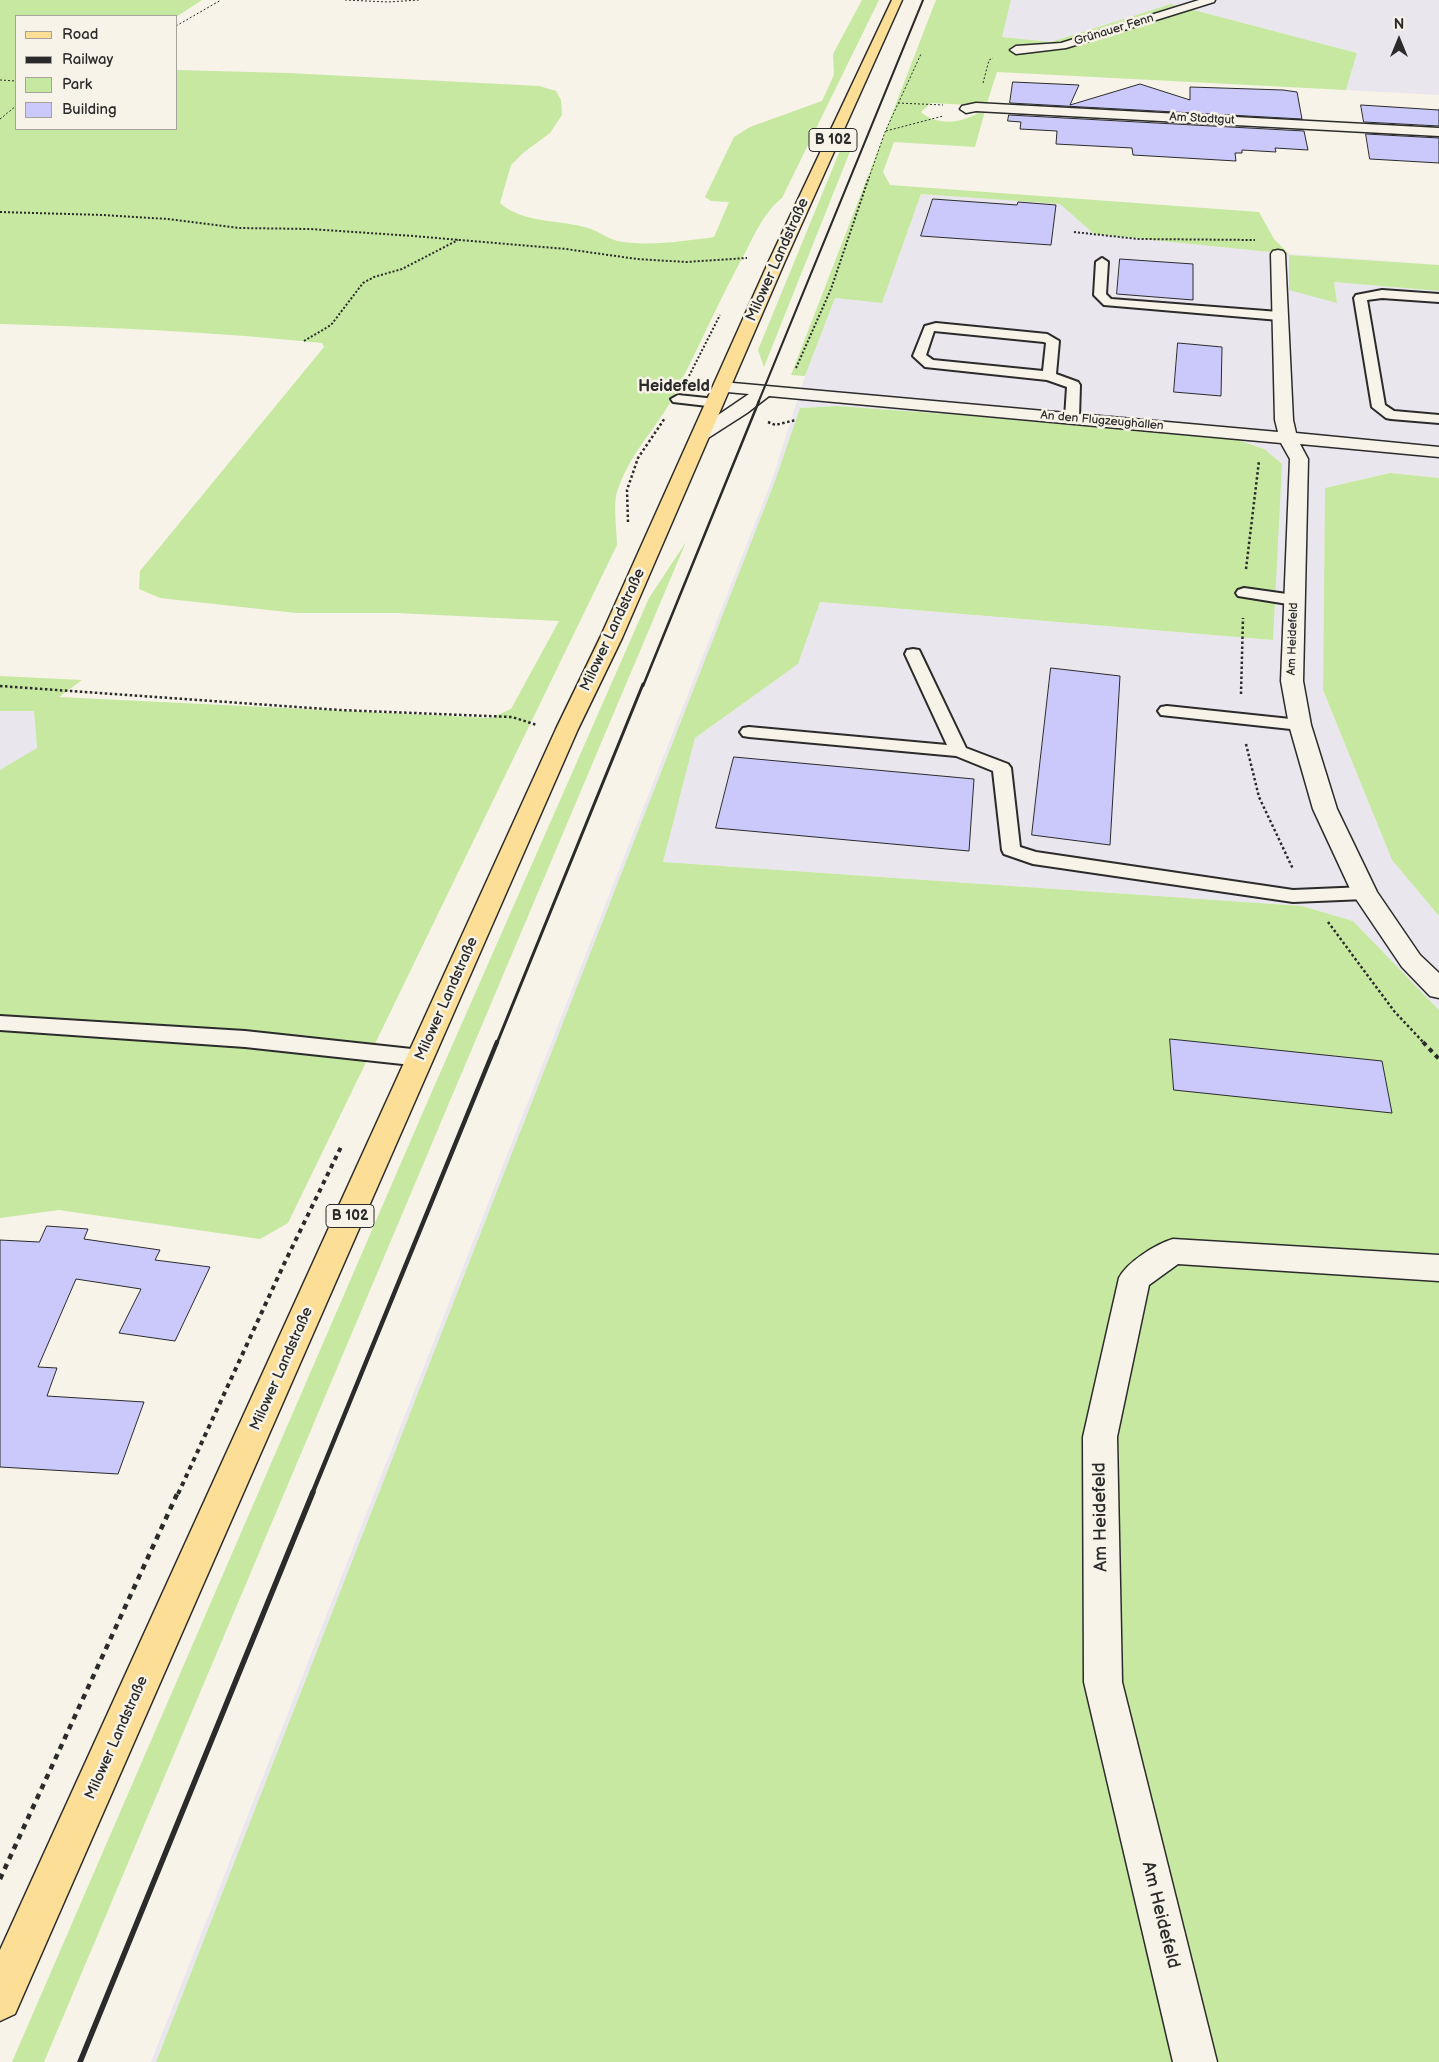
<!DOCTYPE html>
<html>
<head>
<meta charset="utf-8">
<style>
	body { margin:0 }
	#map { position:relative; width:1439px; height:2062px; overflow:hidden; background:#f7f3e8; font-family:"Balsamiq Sans",sans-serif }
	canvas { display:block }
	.legend { position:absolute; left:15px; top:15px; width:162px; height:115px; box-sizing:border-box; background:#f7f3e8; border:1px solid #a5a39c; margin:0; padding:6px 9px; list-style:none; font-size:15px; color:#2b2b2b }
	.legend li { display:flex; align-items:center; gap:10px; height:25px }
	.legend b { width:25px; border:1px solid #a5a39c }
	.north { position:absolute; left:1374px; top:15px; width:50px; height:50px; -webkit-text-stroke:4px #f7f3e8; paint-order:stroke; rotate:0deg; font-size:14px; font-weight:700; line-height:20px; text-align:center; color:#2b2b2b }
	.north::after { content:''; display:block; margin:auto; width:18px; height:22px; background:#2b2b2b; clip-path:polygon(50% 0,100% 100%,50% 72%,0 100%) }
</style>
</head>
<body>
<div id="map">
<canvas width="1439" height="2062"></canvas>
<ul class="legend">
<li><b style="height:6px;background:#fcde96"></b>Road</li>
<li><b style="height:6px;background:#2b2b2b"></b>Railway</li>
<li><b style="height:14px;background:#c6e8a1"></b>Park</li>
<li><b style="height:14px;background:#cbc9fc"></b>Building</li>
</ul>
<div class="north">N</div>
</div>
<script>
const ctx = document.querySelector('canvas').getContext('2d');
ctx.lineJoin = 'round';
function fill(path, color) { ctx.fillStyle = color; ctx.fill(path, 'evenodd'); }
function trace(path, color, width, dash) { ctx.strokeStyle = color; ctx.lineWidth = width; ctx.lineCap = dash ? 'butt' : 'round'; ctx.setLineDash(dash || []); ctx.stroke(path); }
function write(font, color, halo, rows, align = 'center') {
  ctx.font = font + ' "Balsamiq Sans",sans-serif'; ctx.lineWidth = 5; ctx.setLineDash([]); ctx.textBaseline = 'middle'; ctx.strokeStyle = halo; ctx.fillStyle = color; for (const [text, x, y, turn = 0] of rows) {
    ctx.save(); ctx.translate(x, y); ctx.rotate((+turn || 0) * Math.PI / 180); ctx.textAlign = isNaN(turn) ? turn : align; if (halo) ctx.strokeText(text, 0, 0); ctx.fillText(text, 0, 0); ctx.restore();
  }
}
fill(new Path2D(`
	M1011 0H1439V95L1346 90 1357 53 1171 4 1051 42 1002 37Z
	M921 194 1061 204 1094 234 1289 254 1439 264 1289 255 1337 302 1334 282 1439 291V478L1390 473 1325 488 1323 690 1392 860 1439 916V1010L1353 921 1302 906 663 862 695 738 798 664 820 602 1273 640 1264 449 1238 440 960 415 837 406 800 408 775 481 156 2062H151L772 480 805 376 835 298 882 303Z
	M0 711H34L37 749 0 770Z`), '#eae6ee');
fill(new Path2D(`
	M0 0H202L176 17 16 16V129H176V70L288 73 539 86 556 91 561 100 562 115 550 133 523 153 511 165 500 203C523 224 559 219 588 228 599 231 610 241 623 242 654 246 684 241 714 237L729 202 711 201 705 197 734 137 750 127 822 101 834 75 833 54 862 0H879L782 198C766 210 755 233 746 251 719 300 697 352 671 401 652 434 630 453 617 492 613 506 617 531 617 545L288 1223 260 1239 59 1210 0 1218V770L37 748 34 711H0V676L82 680 59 697 491 718 511 709 559 621 397 613H296L160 598 139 589 140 571 324 347 322 343C215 332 108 327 0 324Z
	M936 0H1011L1002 37 1051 42 1171 4 1357 53 1346 90 997 72 987 103 969 105 931 103 921 112C932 123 953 124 967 118 974 116 978 112 985 111L975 147 894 142 883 172 890 185 1259 212 1274 239 1289 254 1094 234 1060 204 921 194 882 303 835 298 805 376 791 375Z
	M841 148 851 149 764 367 758 350Z
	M1289 255 1439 265V291L1334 282 1337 303 1289 290Z
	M837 406 960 415 1238 440 1264 449 1282 464 1273 640 820 602 798 664 695 738 663 862 1302 906 1353 921 1439 1010V2062H156L775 481 800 408Z
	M1390 473 1439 478V916L1392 860 1323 690 1325 488Z
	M686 542 44 2062H12L433 1089 649 598Z`), '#c6e8a1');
const building = new Path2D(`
	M1013 82 1079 85 1070 105 1140 84 1190 100V87L1283 90 1297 92 1302 119 1010 103Z
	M1361 105 1439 110V126L1364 122Z
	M1009 115 1304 131 1308 150 1275 148 1276 152 1242 150V153H1235L1236 161 1133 155 1132 148 1056 144 1057 131 1020 129 1021 122 1008 121Z
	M1366 134 1439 138V163L1370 159Z
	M933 199 1017 205 1018 202 1056 205 1051 245 921 236Z
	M1120 259 1193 264V300L1117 294Z
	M1178 343 1222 347 1221 396 1174 392Z
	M1051 668 1120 676 1110 845 1032 835Z
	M734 757 974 779 969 851 716 828Z
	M1170 1039 1382 1061 1392 1113 1174 1090Z
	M47 1226 88 1229 84 1239 160 1250 155 1260 210 1267 175 1341 119 1333 141 1289 76 1279 38 1367 57 1368 47 1396 144 1402 118 1474 0 1467V1240L39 1242Z`);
fill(building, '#cbc9fc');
trace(building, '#2b2b2b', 1);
const lane = new Path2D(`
	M1102 258 1108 262 1106 294 1111 299 1279 312 1285 316 1279 320 1104 305 1094 295 1096 262Z
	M1382 290 1439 294V302L1382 298 1367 300 1385 405 1394 411 1439 415V423L1391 419 1386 418 1372 407 1354 298 1356 295Z
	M936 323 1047 334 1059 341 1056 374 1078 382 1080 385 1079 418 1077 421H1067L1065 418 1067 387 1047 380 925 367 913 356 925 326ZM934 331 1044 342 1046 343 1043 371 933 360 926 355Z
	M678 395 716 399 723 403 716 407 673 402 671 399Z
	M1244 588 1294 595 1300 597 1302 600 1300 603 1294 605 1238 596 1236 593 1238 590Z
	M913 649 919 650 921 654 966 748 1008 764 1011 768 1020 847 1036 852 1293 890 1365 887 1372 889 1375 893 1372 897 1365 899 1293 902 1033 864 1004 854 1002 850 993 771 956 756 749 737 743 736 740 732 743 728 749 727 947 745 905 654 907 650Z
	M1167 706 1300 720 1306 721 1309 725 1306 729 1300 730 1161 715 1158 711 1161 707Z
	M0 1016 245 1031 421 1050 429 1053 432 1058 429 1063 421 1066 245 1047 0 1030Z`);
const street = new Path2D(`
	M1199 0H1215L1214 2 1066 48 1016 54 1010 50 1016 46 1061 43Z
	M976 103 1439 128V136L976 111 966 113 960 109 962 106Z
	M1278 250 1283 251 1285 254 1293 420 1296 433 1439 447V457L1300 444 1308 459 1303 681 1311 725 1337 809 1377 892 1420 955 1439 973V998L1430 996 1402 967 1352 893 1313 809 1289 725 1281 681 1290 459 1281 443 769 396 747 413 708 438 702 439 696 438 693 434 696 430 749 394 716 391 713 387 716 383 722 382 1278 432 1275 420 1271 254 1273 251Z
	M1173 1239 1439 1255V1281L1178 1264 1149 1285 1117 1437 1122 1682 1217 2062H1173L1084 1682 1083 1437 1119 1278C1127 1262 1156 1244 1173 1239Z`);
const primary = new Path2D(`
	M892 0H902L785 261 622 638 578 729 15 2014 0 2021V1950L556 729 600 638 769 261Z`);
trace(lane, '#2b2b2b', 4);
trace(street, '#2b2b2b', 3);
trace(primary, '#2b2b2b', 3);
trace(new Path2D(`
	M345 0 388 2 419 0
	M176 26 221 0
	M0 80 16 81
	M983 83 989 60 993 58
	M898 103 943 105
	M0 119 16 106
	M886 131 943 116
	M869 178 885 132 921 54`), '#2b2b2b', 1, [2, 2]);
trace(new Path2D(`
	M0 212 103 215 168 219 240 228 310 229 413 236 566 249 637 259 686 262 747 258
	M1074 232 1138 239 1255 240
	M304 341 331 325 363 283 374 277 402 269 458 240
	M796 368 831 289 869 177
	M689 376 720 315`), '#2b2b2b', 2, [2, 2]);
trace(new Path2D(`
	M768 422 775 425 796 420
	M628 522 627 490 638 458 665 418
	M1246 569 1259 461
	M0 686 340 710 512 717 537 725
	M1241 694 1243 618
	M1246 744 1259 797 1293 869
	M1328 922 1394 1011 1424 1043`), '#2b2b2b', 2.5, [2.5, 2.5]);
trace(new Path2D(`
	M1423 1042 1439 1059
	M178 1494 284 1264 341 1147`), '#2b2b2b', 4, [4.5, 4.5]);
trace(new Path2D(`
	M0 1879 178 1492`), '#2b2b2b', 4.5, [5.5, 5.5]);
fill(lane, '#f7f3e8');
fill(street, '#f7f3e8');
fill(primary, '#fcde96');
trace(new Path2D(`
	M758 403 923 0`), '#2b2b2b', 2);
trace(new Path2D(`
	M643 686 759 401`), '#2b2b2b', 2.5);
trace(new Path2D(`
	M497 1043 643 684`), '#2b2b2b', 3);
trace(new Path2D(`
	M312 1494 497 1042`), '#2b2b2b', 4.5);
trace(new Path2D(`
	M80 2062 313 1492`), '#2b2b2b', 5.5);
write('12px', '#2b2b2b', '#f7f3e8', [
	["Grünauer Fenn",1114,30,-17],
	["Am Stadtgut",1202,119,3],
	["An den Flugzeughallen",1102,421,5],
	["Am Heidefeld",1293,639,-88]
]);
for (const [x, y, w] of [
	[833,140,48],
	[350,1216,48]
]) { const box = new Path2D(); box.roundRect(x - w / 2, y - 11.5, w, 23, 4); ctx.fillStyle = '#f7f3e8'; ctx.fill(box); trace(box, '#2b2b2b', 1); }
write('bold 14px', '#2b2b2b', null, [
	["B 102",833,140],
	["B 102",350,1216]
]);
write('15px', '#2b2b2b', '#f7f3e8', [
	["Milower Landstraße",778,260,-66],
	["Milower Landstraße",613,630,-65],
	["Milower Landstraße",447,999,-66],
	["Milower Landstraße",282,1369,-66],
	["Milower Landstraße",117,1738,-66]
]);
write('bold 16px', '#2b2b2b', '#f7f3e8', [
	["Heidefeld",674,387]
]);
write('18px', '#2b2b2b', '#f7f3e8', [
	["Am Heidefeld",1101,1517,-91],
	["Am Heidefeld",1160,1915,76]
]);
</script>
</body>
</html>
